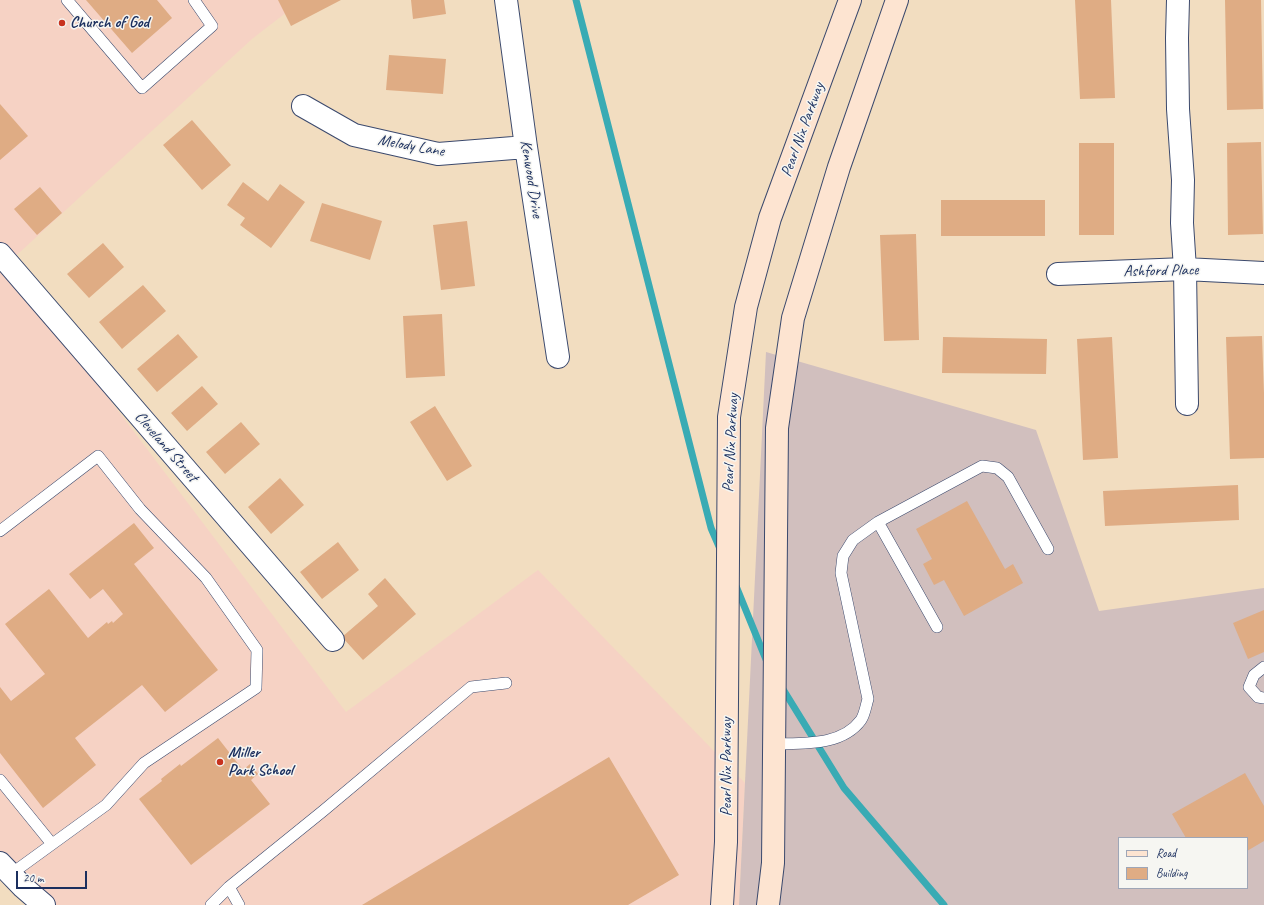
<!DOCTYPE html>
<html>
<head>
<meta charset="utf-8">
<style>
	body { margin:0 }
	#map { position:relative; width:1264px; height:905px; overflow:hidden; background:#f2ddc0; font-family:Caveat,sans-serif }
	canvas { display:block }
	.legend { position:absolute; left:1118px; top:837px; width:130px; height:52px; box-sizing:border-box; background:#f6f6f2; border:1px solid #9ea6b7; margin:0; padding:5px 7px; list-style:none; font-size:12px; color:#1b2f5e }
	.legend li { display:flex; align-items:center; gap:8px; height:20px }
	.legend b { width:20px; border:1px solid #9ea6b7 }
	.scale { position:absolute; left:16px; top:871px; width:71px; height:18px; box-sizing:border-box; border:2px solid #1b2f5e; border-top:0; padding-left:5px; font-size:12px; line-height:14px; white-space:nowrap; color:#1b2f5e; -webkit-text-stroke:3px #f6f6f2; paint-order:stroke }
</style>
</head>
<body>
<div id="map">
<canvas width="1264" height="905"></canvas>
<ul class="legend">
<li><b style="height:5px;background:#fde4d1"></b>Road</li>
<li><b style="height:11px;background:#dfac84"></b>Building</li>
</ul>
<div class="scale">20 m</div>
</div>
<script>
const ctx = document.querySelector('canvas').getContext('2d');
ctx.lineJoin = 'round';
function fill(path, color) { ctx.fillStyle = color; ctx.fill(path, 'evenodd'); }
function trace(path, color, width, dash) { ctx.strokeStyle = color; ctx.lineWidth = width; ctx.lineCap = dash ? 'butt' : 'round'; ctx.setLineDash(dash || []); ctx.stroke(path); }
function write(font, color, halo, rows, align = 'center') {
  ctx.font = font + ' Caveat,sans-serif'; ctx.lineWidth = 3; ctx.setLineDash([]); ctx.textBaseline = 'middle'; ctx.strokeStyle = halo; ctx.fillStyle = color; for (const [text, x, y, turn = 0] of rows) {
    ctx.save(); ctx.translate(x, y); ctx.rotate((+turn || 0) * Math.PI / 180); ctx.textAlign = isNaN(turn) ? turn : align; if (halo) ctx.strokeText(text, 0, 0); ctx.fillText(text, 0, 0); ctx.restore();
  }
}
fill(new Path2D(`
	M0 0H285L292 8 252 39 7 264 346 712 538 570 745 783 739 905H33L0 876Z`), '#f6d2c4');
fill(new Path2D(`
	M766 352 1036 430 1099 611 1264 588V905H739ZM1119 838H1247V888H1119Z`), '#d1bfbe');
trace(new Path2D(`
	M576 0 711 528 721 551
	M736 586 767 662
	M781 686 844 788 944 905`), '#39abb4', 7);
fill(new Path2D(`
	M86 0H157L172 18 132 53Z
	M278 0H341L291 26Z
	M411 0H444L446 14 413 19Z
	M1075 0H1111L1115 98 1080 99Z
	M1225 0H1261L1263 109 1227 110Z
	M389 55 446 59 443 94 386 90Z
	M0 104 28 136 0 160Z
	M192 120 231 165 202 190 163 145Z
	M1261 142 1263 234 1228 235 1227 143Z
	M1079 143H1114V235H1079Z
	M243 182 268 201 280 184 305 202 271 248 240 225 245 218 227 205Z
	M40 187 62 213 37 235 14 209Z
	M941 200H1045V236H941Z
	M322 203 382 221 370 260 310 241Z
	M467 221 475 286 441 290 433 225Z
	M916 234 919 340 884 341 880 235Z
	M103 243 124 267 89 298 67 274Z
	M143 285 166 311 122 349 99 322Z
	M442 314 445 376 406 378 403 316Z
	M178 334 198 357 157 392 137 369Z
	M1262 336 1264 393V458L1230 459 1226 337Z
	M943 337 1047 339 1046 374 942 373Z
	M1112 337 1118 458 1083 460 1077 339Z
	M202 386 218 404 187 431 171 413Z
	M435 406 472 466 447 481 410 422Z
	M241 422 260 444 225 474 206 452Z
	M280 478 304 505 271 534 248 507Z
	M1238 485 1239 520 1105 526 1103 491Z
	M967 501 1005 569 1013 564 1023 583 964 616 944 580 934 585 923 564 932 559 916 529Z
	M134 523 154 548 134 564 218 670 165 712 142 685 75 738 96 765 43 808 0 753V687L11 701 45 674 5 624 49 589 88 638 107 622 108 624 112 621 113 623 123 614 103 589 90 599 69 574Z
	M338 542 359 570 322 599 300 572Z
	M385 578 416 614 363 660 342 637 378 606 368 594Z
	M1264 610V652L1248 659 1233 623Z
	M218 738 243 770 250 764 258 774 251 780 270 804 191 865 139 799 162 781 161 779 180 764 181 766Z
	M609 757 679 875 628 905H362Z
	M1245 773 1264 806V841L1247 851V838H1186L1172 814Z`), '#dfac84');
const lane = new Path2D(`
	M67 0 142 88 212 26 194 0
	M878 522 937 627
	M0 531 98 456 140 509 206 578 257 650 256 688 144 763 106 805 11 874
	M1264 667 1254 675 1249 687 1258 697 1264 698
	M775 744C804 743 842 746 861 720 865 714 866 705 868 699L841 573 843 556 853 540 878 522 982 466 997 468 1008 477 1048 549
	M0 780 52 844
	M229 887 239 905
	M211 905 229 887 323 811 471 687 506 683`);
const street = new Path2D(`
	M506 0 526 147 558 357
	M1178 0 1177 38 1178 109 1183 180 1182 223 1185 269 1187 404
	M303 106 354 135 438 154 526 147
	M0 254 333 640
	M1058 274 1185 269 1264 273
	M0 863 23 887 44 905`);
const secondary = new Path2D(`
	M722 905 726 842 729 417 746 307 770 218 850 0
	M768 905 773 863 777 428 793 318 839 167 897 0`);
trace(lane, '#3b496d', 12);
trace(street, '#3b496d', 24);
trace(secondary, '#3b496d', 24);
trace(lane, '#fff', 11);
trace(street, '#fff', 22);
trace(secondary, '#fde4d1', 22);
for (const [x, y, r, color] of [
	[62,23,4,"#c8321e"],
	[220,762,4,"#c8321e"]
]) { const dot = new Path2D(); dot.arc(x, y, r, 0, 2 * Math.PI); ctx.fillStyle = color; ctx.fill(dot); trace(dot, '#f6f6f2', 1.5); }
write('bold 16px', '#1b2f5e', '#f6f6f2', [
	["Church of God",70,23],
	["Miller",228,753],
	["Park School",228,771]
], 'left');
write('16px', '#1b2f5e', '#f6f6f2', [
	["Pearl Nix Parkway",803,130,-70],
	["Melody Lane",411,146,10],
	["Kenwood Drive",531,179,81],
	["Ashford Place",1161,271,-1],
	["Pearl Nix Parkway",731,443,-87],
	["Cleveland Street",166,447,49],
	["Pearl Nix Parkway",727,767,-90]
]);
</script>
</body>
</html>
